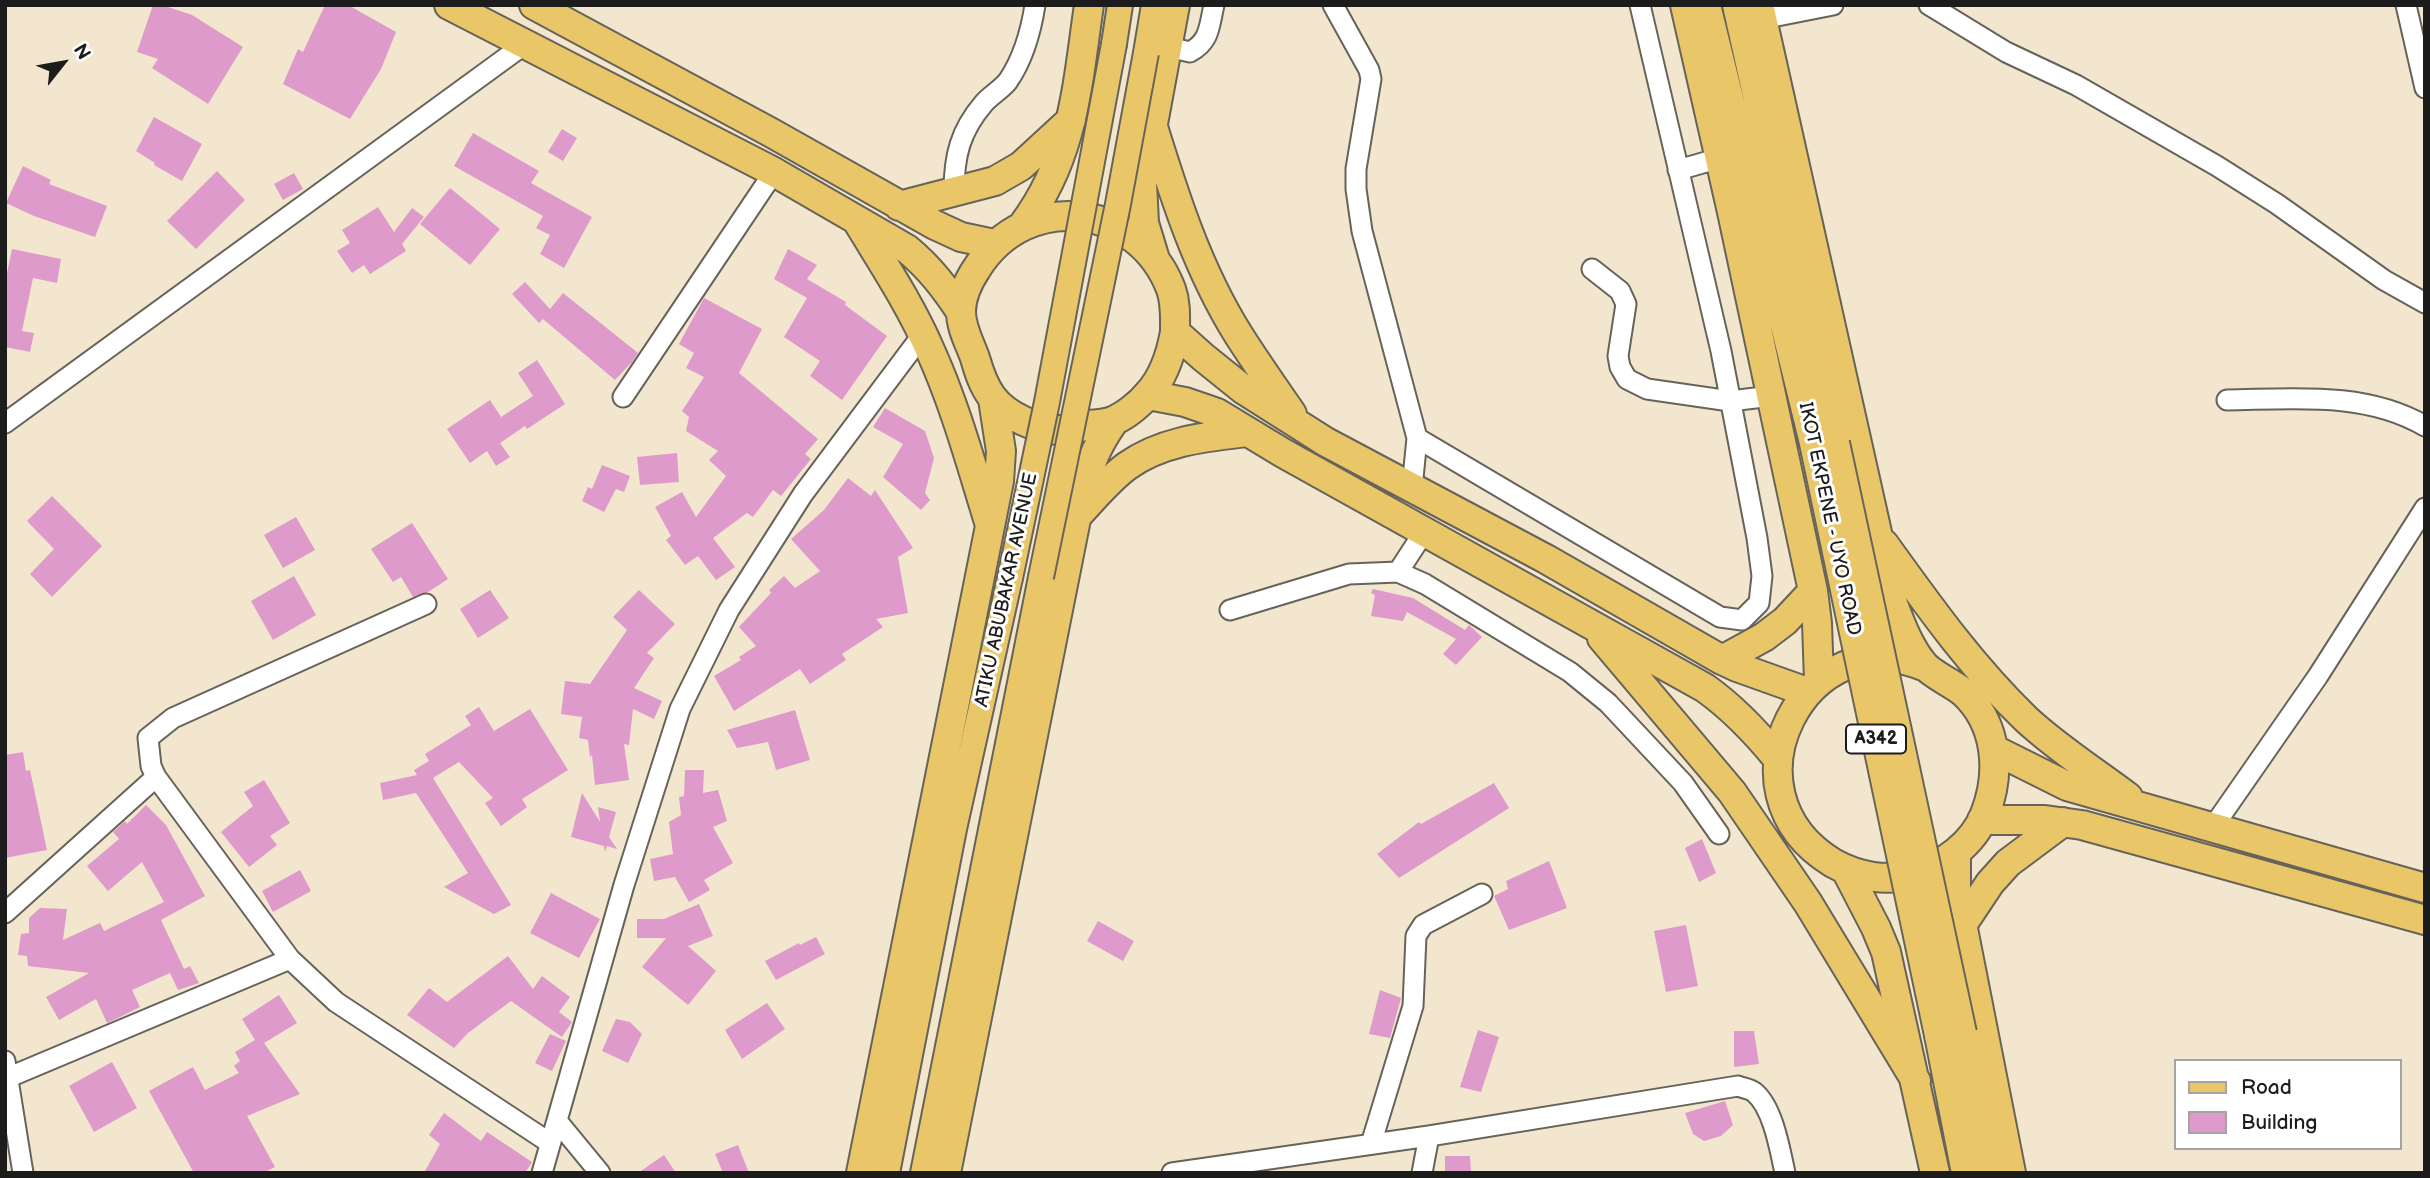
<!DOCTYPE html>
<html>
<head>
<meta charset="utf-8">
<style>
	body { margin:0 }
	#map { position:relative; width:2430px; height:1178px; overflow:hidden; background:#f2e7ce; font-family:"Balsamiq Sans",sans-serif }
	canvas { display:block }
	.frame { position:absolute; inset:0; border:7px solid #1c1c1c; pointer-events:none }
	.legend { position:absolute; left:2174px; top:1059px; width:228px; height:91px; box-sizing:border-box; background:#fff; border:2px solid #a4a4a4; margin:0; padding:9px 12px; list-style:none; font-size:21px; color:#1c1c1c }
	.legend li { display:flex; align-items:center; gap:14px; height:35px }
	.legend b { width:35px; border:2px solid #a4a4a4 }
	.north { position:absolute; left:28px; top:28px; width:70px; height:70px; -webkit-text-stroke:5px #fff; paint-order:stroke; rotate:59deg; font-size:19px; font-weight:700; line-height:28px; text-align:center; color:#1c1c1c }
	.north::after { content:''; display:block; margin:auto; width:24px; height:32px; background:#1c1c1c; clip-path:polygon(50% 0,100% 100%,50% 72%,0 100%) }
</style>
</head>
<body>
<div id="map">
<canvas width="2430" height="1178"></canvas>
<div class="frame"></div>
<ul class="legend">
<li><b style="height:9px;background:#e9c769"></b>Road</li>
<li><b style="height:19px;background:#de9aca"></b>Building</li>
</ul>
<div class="north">N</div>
</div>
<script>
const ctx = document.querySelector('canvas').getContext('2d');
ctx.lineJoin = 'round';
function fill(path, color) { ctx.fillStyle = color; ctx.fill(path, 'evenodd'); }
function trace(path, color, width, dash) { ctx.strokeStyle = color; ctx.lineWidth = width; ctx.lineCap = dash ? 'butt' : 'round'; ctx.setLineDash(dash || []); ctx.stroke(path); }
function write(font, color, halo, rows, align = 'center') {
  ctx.font = font + ' "Balsamiq Sans",sans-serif'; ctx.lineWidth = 6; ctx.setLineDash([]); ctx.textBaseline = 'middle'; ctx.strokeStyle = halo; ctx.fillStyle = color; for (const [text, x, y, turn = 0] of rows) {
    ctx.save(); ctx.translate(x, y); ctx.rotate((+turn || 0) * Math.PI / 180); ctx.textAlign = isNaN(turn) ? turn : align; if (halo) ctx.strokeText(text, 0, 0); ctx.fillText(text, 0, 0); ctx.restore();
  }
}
fill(new Path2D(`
	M153 5H162L192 15 243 47 208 104 152 68 158 59 137 52Z
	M325 5H348L396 32 381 69 350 119 283 84 298 49 303 52Z
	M154 117 202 144 182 181 154 165 155 163 136 151Z
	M562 129 577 138 563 161 548 152Z
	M473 133 539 171 531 183 592 217 564 268 540 254 550 235 536 228 543 216 454 166Z
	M23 166 51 180 49 184 107 206 95 237 34 216 6 203Z
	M217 171 245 200 196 249 167 221Z
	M294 173 303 189 283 200 274 184Z
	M450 188 500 229 470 265 420 224Z
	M378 207 394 232 412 208 424 217 402 244 406 251 370 274 364 265 352 273 337 251 350 243 342 230Z
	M12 249 61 259 57 283 33 278 22 331 34 333 30 352 5 347V283Z
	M788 249 817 265 807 279 846 302 845 305 887 336 842 400 810 376 820 361 784 337 807 298 774 279Z
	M525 282 550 309 563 293 638 353 632 362 615 380 543 319 539 323 512 294Z
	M704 298 762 329 739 373 818 439 805 454 811 459 781 496 773 490 753 517 747 513 713 538 735 567 716 580 698 556 685 565 666 540 671 536 655 507 682 492 696 517 726 476 709 460 718 451 686 431 689 417 682 411 704 377 686 368 694 353 679 344Z
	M537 360 565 404 527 429 525 426 500 443 510 457 496 466 487 451 470 463 447 429 490 400 501 417 533 396 518 373Z
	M885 408 925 431 934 458 925 493 930 500 921 510 883 477 903 444 873 427Z
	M677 453 679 482 640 485 637 457Z
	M602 465 630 476 624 492 616 489 604 512 582 501 588 487 592 489Z
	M848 478 871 496 875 490 913 548 898 557 908 613 876 619 883 627 842 654 846 660 810 684 800 669 734 711 714 676 741 660 739 657 756 646 739 627 771 593 769 590 784 576 795 588 820 571 791 539 824 510Z
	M52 496 102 546 52 597 30 574 54 549 27 521Z
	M296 517 315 550 283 568 264 535Z
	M412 523 448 579 428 592 413 597 401 577 393 582 371 549Z
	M294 576 316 615 273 640 251 601Z
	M1373 589 1413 598 1465 630 1469 625 1482 637 1456 665 1443 654 1456 639 1407 612 1403 621 1371 616 1375 595 1371 593Z
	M490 590 509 618 478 638 460 609Z
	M639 590 675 624 647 653 654 658 634 688 662 701 654 719 633 709 629 745 624 744 629 780 595 785 592 755 590 757 588 740 579 738 582 717 561 714 565 681 590 684 627 630 613 617Z
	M479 707 494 731 530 709 568 770 522 799 527 807 501 826 485 803 493 798 459 762 433 778 511 905 494 914 444 887 468 873 416 793 383 800 380 783 417 775 414 770 429 761 425 754 471 725 465 716Z
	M795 710 810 760 776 770 768 742 737 748 727 730Z
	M23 752 26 771 30 770 47 850 5 858V755Z
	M685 770H704L703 793 718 790 727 821 713 827 733 863 704 880 710 890 689 902 675 877 654 881 650 859 673 854 669 822 681 815 679 797 684 796Z
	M264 780 290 823 270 836 277 845 249 867 221 832 253 806 244 792Z
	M1494 783 1509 808 1399 878 1377 854 1419 822 1421 824Z
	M582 793 600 822 598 807 616 812 609 837 617 849 607 846 605 852 604 846 571 837Z
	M146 805 166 825 205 896 161 920 184 969 190 966 199 983 178 990 170 973 132 990 140 1007 116 1019 107 1023 96 999 59 1020 46 997 89 973 28 966 27 956 18 955 21 934 29 933V918L40 908 67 909 63 940 100 923 104 931 164 902 142 862 108 891 87 866 119 839 113 832 125 821 127 824Z
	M1702 839 1716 873 1699 882 1685 848Z
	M1549 861 1567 908 1509 930 1494 896 1508 889 1506 881Z
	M300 870 311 891 273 912 262 891Z
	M551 893 600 919 579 958 530 933Z
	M699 904 713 936 688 946 716 971 688 1005 642 967 666 938H637V919H664Z
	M1098 921 1134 941 1123 961 1087 941Z
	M1686 925 1698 986 1666 992 1654 931Z
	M816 937 825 954 776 980 765 961 799 943 800 945Z
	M508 956 533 989 542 976 570 997 559 1012 572 1022 562 1037 511 1001 468 1033 454 1048 407 1015 429 988 447 1002Z
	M1380 990 1401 998 1390 1038 1369 1034Z
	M279 995 297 1023 264 1043 300 1094 247 1116 275 1167 263 1173H194L149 1091 193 1067 205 1090 239 1073 234 1066 240 1061 235 1052 255 1040 242 1019Z
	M767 1003 785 1029 742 1059 725 1030Z
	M616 1019 630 1022 642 1034 628 1063 602 1051Z
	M1478 1030 1499 1037 1481 1092 1460 1087Z
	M1734 1031H1754L1759 1064 1734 1067Z
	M550 1034 566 1041 552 1071 535 1063Z
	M112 1062 137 1108 94 1132 69 1086Z
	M1725 1101 1733 1125 1721 1136 1704 1141 1693 1134 1685 1113Z
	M444 1113 481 1141 487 1132 532 1162 525 1173H424L440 1144 429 1135Z
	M738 1145 749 1173H723L715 1154Z
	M664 1155 676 1173H638Z
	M1445 1156H1470L1471 1173H1445Z`), '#de9aca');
const minor = new Path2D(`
	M1333 5 1369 70 1371 79 1356 169V189L1362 231 1417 438 1412 488
	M1929 5 2006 52 2076 85 2217 166 2277 204 2384 280 2425 303
	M2406 5 2425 88
	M1762 19 1833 5
	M1168 47 1190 52C1210 41 1209 27 1214 5
	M1678 170 1720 158
	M954 192C954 156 960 131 984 103 991 95 1002 89 1008 81 1023 59 1031 31 1035 5
	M1592 269 1620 291 1626 304 1618 356 1620 367 1627 379 1647 389 1730 401 1772 396
	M623 397 774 172
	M2227 400C2293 399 2365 391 2425 426
	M5 423 525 44
	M1417 438 1720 617 1742 620 1759 603 1762 576 1757 538 1721 351 1640 5
	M1398 572 1424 532
	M426 604 173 718 148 738 151 766 156 777 290 959 336 1002 550 1143
	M1230 610 1349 574 1398 572 1425 584 1570 672 1608 703 1683 783 1719 834
	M2213 827 2318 676 2425 508
	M5 913 156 777
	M5 1061 23 1173
	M7 1078 290 959
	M558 1122 600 1173
	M1371 1144 1413 1006 1416 936 1423 925 1482 894
	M542 1173 624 885 680 709 729 610 803 494 923 334
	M1172 1173 1429 1136 1738 1086C1743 1088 1750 1089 1754 1092 1773 1107 1780 1150 1785 1173
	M1422 1173 1429 1136`);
const major = new Path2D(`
	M1114 44 1120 5
	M1146 53 1154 5
	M887 1173 954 829 1010 578
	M923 1173C963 974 1000 775 1041 577`);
const highway = new Path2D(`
	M449 5 774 172 907 249C930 268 945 288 961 312
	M534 5 770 132 935 225 961 237 994 244
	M1685 5 1732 212 1813 591 1817 623 1819 681
	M1706 5 1814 443
	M1737 5 1835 443
	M1759 5 1893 604C1901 625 1909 647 1924 665 1933 675 1952 683 1963 692 1998 724 2001 773 1985 814 1973 844 1944 865 1914 874 1887 882 1858 877 1833 863 1714 791 1807 616 1926 667
	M1153 127C1175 198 1198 270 1238 334 1255 361 1274 388 1292 414
	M899 206 995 181 1021 166 1071 120
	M859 224C884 265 911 306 930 350 955 405 971 464 989 522
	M1023 225C1074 156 1077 87 1089 5
	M1154 256 1144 223 1142 183 1175 5
	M1175 332C1171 354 1164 377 1148 394 1140 404 1126 415 1115 420 1107 424 1097 424 1089 425 1080 427 1071 429 1062 430 1039 431 1006 416 992 397 983 385 979 372 975 358 970 344 961 328 961 312 961 297 969 280 977 268 1027 189 1138 203 1171 289 1176 303 1175 317 1175 332L1203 357 1244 390 1326 442 1546 559 1722 660 1737 667 1807 692
	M1148 395 1185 402 1217 413 1283 453 1705 688C1733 708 1755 731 1777 758
	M1076 517C1092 500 1108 480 1127 466 1162 441 1205 437 1247 432
	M1884 544C1928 605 1971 666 2026 719 2057 748 2095 772 2128 797
	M1602 638 1732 792 1808 903 1916 1081
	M1722 660 1764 637 1785 621 1813 591
	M1993 749 2067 786 2425 888
	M1982 820H2045L2082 825 2425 920
	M1956 854V893L2011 1173
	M1846 870 1876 928 1886 952 1935 1173
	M1962 925 1990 883 2008 863 2063 822
	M1962 1033 1990 1173
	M1939 1035 1966 1173
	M861 1173 999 481 1001 451 993 399
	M946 1173 1079 504C1088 469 1093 451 1114 421`);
trace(minor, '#67635a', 23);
trace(major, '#67635a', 28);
trace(highway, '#67635a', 32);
trace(minor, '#fff', 19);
trace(major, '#e9c769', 24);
trace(highway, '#e9c769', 28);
const majorBridge = new Path2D(`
	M1041 577 1118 204 1146 53
	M1010 578 1047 402 1114 44`);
const highwayBridge = new Path2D(`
	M1814 443 1939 1035
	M1835 443 1962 1033`);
trace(majorBridge, '#67635a', 28, []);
trace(highwayBridge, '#67635a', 32, []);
trace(majorBridge, '#e9c769', 24);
trace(highwayBridge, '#e9c769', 28);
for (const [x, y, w] of [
	[1876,739,60]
]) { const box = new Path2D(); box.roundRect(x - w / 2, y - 14.5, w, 29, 5); ctx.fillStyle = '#fff'; ctx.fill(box); trace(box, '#1c1c1c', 2); }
write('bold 18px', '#1c1c1c', null, [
	["A342",1876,739]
]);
write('19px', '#1c1c1c', '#fff', [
	["IKOT EKPENE - UYO ROAD",1829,519,78],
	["ATIKU ABUBAKAR AVENUE",1007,590,-78]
]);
</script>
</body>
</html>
